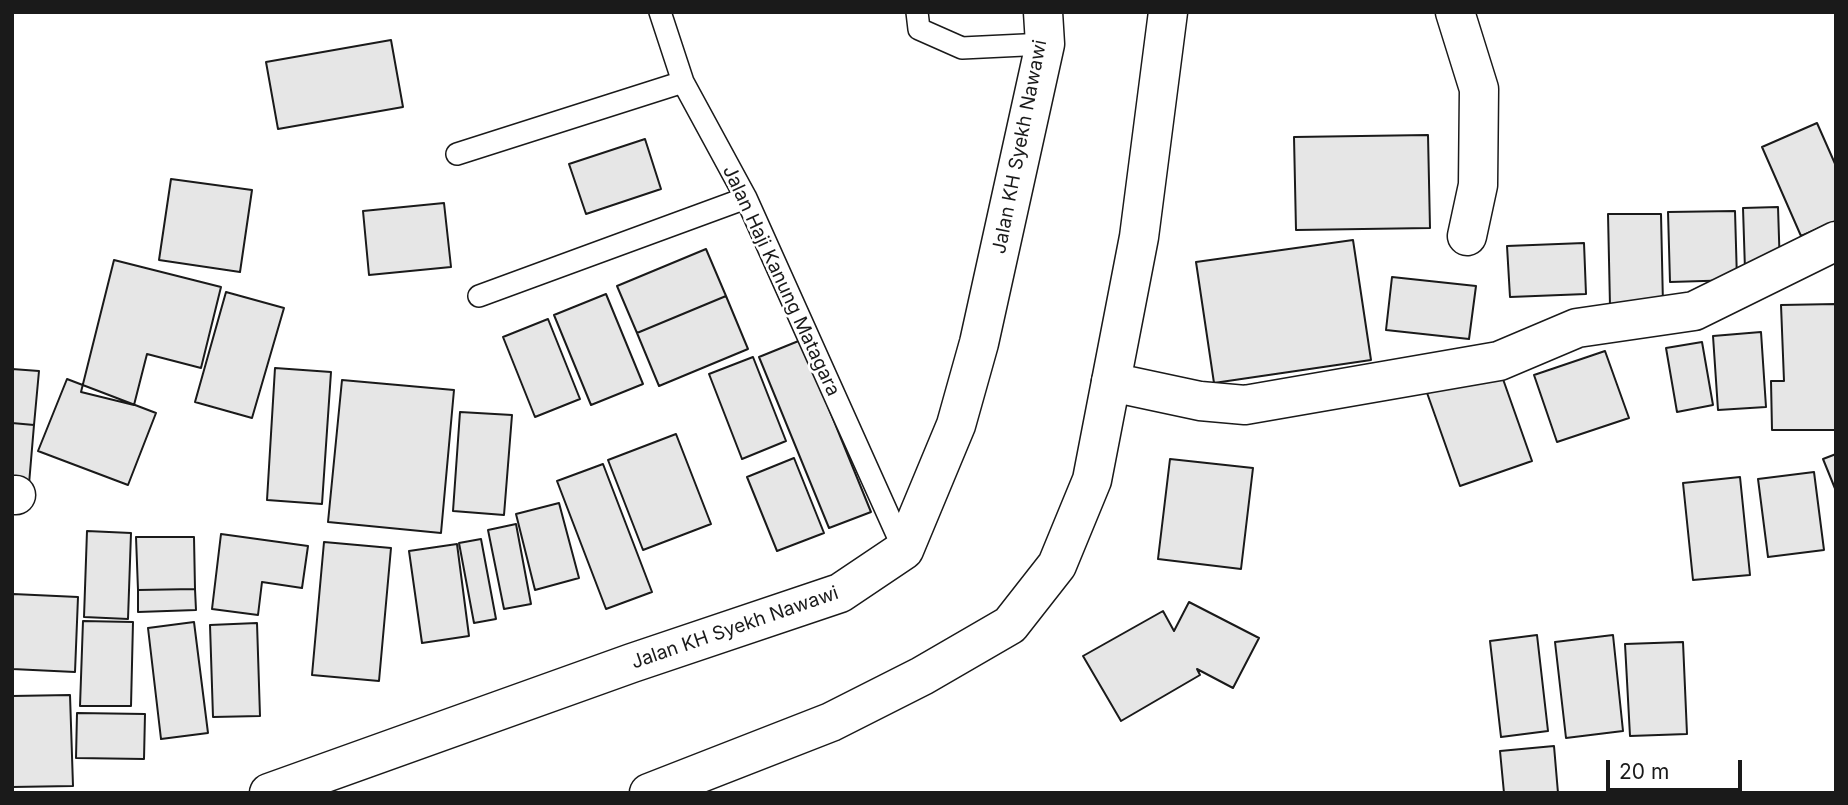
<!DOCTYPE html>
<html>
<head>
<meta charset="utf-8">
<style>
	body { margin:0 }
	#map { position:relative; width:1848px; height:805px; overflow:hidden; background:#fff; font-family:Inter,sans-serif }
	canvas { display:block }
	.frame { position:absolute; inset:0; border:14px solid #1a1a1a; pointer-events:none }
	.scale { position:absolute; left:1606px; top:760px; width:136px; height:32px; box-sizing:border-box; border:4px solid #1a1a1a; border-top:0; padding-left:9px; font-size:21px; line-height:24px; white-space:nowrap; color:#1a1a1a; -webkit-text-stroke:5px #fff; paint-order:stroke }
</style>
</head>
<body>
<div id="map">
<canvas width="1848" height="805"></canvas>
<div class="frame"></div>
<div class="scale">20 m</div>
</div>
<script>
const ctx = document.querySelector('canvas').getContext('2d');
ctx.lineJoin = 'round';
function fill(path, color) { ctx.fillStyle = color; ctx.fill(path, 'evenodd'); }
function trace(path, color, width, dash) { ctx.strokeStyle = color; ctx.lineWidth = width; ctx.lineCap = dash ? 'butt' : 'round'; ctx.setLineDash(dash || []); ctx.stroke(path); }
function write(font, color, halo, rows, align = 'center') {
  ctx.font = font + ' Inter,sans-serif'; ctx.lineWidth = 5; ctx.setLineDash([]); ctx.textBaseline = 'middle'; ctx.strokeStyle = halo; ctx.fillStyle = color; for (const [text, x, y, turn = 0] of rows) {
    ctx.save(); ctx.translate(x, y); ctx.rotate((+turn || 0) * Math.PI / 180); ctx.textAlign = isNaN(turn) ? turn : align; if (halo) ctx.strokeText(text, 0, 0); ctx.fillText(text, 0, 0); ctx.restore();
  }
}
const building = new Path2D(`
	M391 40 403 107 278 129 266 62Z
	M1817 123 1836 166V221L1801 236 1762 147Z
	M1428 135 1430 228 1296 230 1294 137Z
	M645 139 661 189 586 214 569 164Z
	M171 179 252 190 240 272 159 260Z
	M444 203 451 267 369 275 363 211Z
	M1778 207 1780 269 1745 270 1743 208Z
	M1735 211 1737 280 1670 282 1668 212Z
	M1608 214H1661L1663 305 1610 306Z
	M1353 240 1371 360 1214 383 1196 262Z
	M1584 243 1586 294 1510 297 1507 246Z
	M706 249 726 296 637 333 617 286Z
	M114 260 221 287 201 368 147 354 134 405 81 392Z
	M1392 277 1476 286 1469 339 1386 330Z
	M226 292 284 308 252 418 195 402Z
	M606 294 643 384 591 405 554 315Z
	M726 296 748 349 659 386 637 333Z
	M1836 304V430H1772L1771 381H1784L1781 305Z
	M548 319 580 399 535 417 503 337Z
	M1761 332 1766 407 1718 410 1713 336Z
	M801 340 871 512 829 528 759 357Z
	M1702 342 1713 405 1677 412 1666 348Z
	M1605 351 1629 418 1557 442 1534 375Z
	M753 357 786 441 742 459 709 374Z
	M1498 365 1532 461 1460 486 1426 390Z
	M275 368 331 372 322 504 267 500Z
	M12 369 39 371 34 425 12 423Z
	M67 379 156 413 128 485 38 451Z
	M342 380 454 390 441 533 328 522Z
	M460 412 512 415 504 515 453 511Z
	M12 423 34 425 29 484 12 483Z
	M676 434 711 524 643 550 608 460Z
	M1836 454V491L1823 459Z
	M794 458 824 533 777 551 747 477Z
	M1170 459 1253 468 1241 569 1158 559Z
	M603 464 652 592 606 609 557 481Z
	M1814 472 1824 550 1768 557 1758 479Z
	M1740 477 1750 575 1693 580 1683 483Z
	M559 503 579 578 535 590 516 514Z
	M516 524 531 604 504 609 488 530Z
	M87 531 131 533 128 619 84 617Z
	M221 534 308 546 302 588 262 582 258 615 212 609Z
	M136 537H194L195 589 138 590Z
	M481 539 496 619 474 623 459 543Z
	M324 542 391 548 379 681 312 675Z
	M457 544 469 636 422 643 409 551Z
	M195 589 196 610 138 612V590Z
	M13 594 78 597 75 672 12 669Z
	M1189 602 1259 638 1233 688 1197 669 1200 675 1121 721 1083 656 1163 611 1174 631Z
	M83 621 133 622 131 706H80Z
	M194 622 208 733 161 739 148 628Z
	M257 623 260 716 213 717 210 625Z
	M1537 635 1548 731 1501 737 1490 641Z
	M1613 635 1623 731 1566 738 1555 642Z
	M1683 642 1687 734 1630 736 1625 644Z
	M70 695 73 786 12 787V696Z
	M77 713 145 714 144 759 76 758Z
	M1554 746 1558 793H1504L1500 751Z`);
fill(building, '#e6e6e6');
trace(building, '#1a1a1a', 2);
const lane = new Path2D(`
	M660 12 683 82 746 198 904 550
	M917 12 919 29 962 48 1045 44
	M457 154 683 82
	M479 296 746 198`);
const street = new Path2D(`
	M1455 12 1479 89 1478 185 1467 236
	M1111 382 1200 401 1245 405 1499 361 1577 328 1694 311 1836 241
	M12 495H16`);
const secondary = new Path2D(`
	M269 793 632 663 840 593 904 550 956 425 979 343 1045 44 1043 12
	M649 793 831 722 922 676 1010 625 1057 565 1092 480 1139 237 1168 12`);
trace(lane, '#1a1a1a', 24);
trace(street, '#1a1a1a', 41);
trace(secondary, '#1a1a1a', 41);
trace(lane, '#fff', 21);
trace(street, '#fff', 38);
trace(secondary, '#fff', 38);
write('19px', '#1a1a1a', '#fff', [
	["Jalan KH Syekh Nawawi",1020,147,-79],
	["Jalan Haji Kanung Matagara",781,281,65],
	["Jalan KH Syekh Nawawi",735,628,-19]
]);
</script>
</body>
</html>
